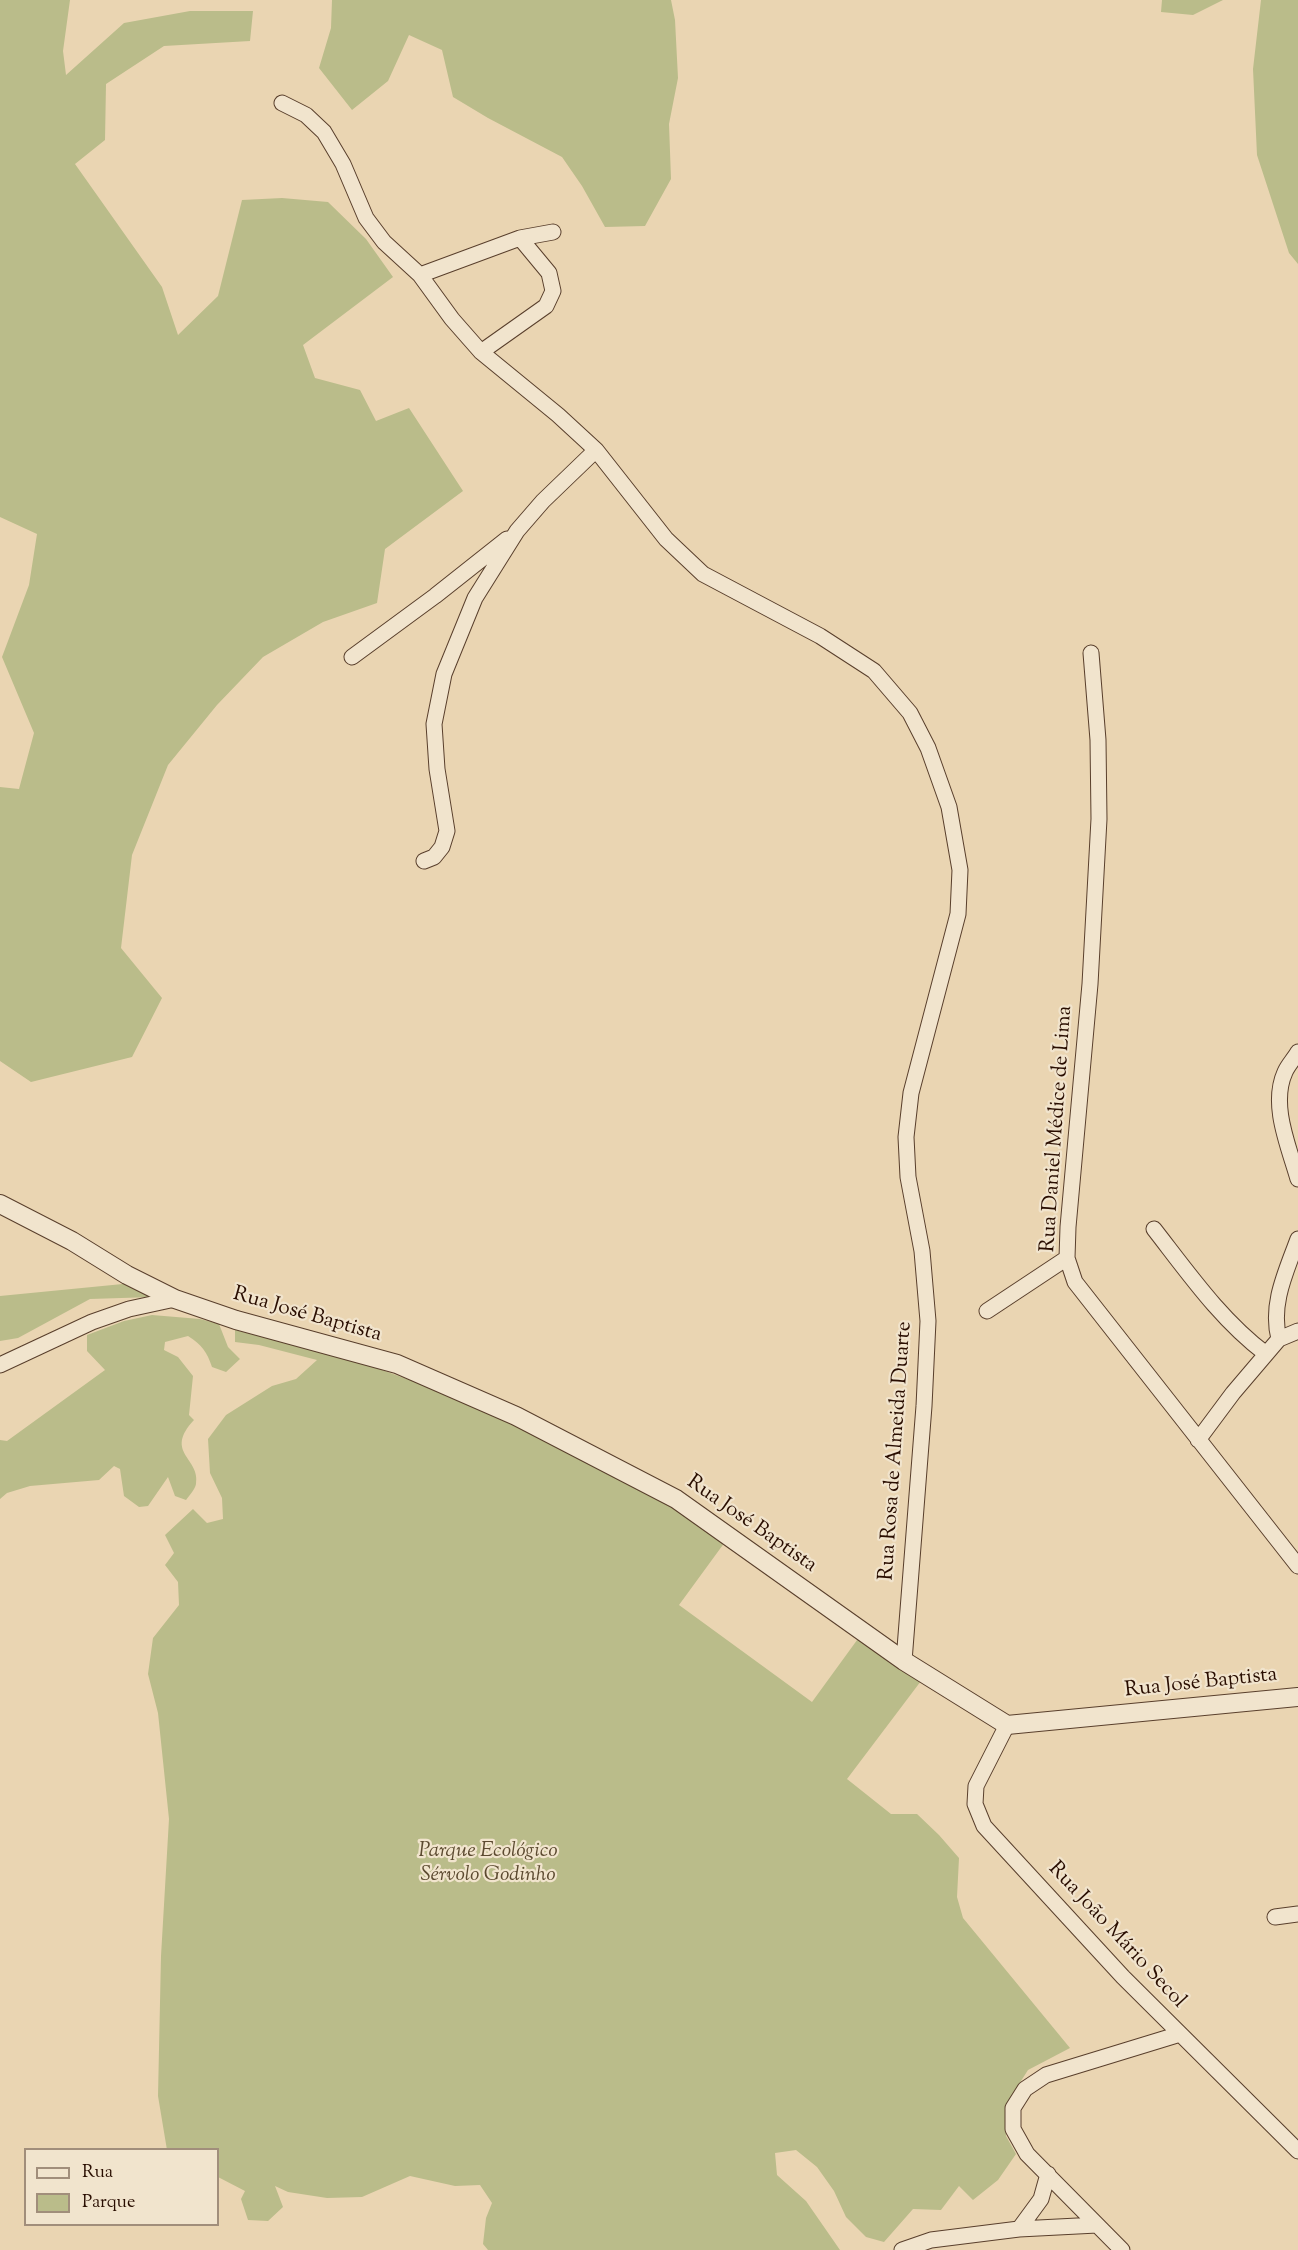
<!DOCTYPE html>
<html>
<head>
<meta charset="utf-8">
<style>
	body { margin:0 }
	#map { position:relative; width:1298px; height:2250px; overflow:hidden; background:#ead5b2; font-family:"Sorts Mill Goudy",serif }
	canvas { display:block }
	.legend { position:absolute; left:24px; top:2148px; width:195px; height:78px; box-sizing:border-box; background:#f1e4cd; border:2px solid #a18e7b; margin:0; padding:8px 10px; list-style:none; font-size:18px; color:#290d00 }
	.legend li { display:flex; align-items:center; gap:12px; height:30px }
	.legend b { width:30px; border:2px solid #a18e7b }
</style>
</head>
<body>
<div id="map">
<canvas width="1298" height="2250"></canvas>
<ul class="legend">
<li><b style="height:8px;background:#f1e4cd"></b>Rua</li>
<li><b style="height:16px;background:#babc8a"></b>Parque</li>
</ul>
</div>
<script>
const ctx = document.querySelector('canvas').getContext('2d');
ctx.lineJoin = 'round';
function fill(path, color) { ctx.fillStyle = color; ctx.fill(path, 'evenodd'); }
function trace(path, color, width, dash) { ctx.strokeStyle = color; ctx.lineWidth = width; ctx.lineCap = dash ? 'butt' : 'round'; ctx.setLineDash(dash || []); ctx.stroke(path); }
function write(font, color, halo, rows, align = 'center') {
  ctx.font = font + ' "Sorts Mill Goudy",serif'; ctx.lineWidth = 4.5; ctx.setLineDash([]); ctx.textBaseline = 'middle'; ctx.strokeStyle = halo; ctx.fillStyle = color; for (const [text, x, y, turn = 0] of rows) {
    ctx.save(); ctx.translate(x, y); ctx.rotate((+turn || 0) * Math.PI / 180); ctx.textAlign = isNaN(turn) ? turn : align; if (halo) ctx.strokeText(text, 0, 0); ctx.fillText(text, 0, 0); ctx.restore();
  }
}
fill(new Path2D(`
	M0 0H70L63 51 66 75 124 23 190 11H253L250 41 164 46 106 84 105 140 75 164 162 287 178 335 218 296 242 200 282 198 328 202 366 239 393 277 303 345 315 378 360 390 376 421 409 408 463 491 385 549 377 603 323 622 263 657 217 705 168 765 132 855 121 948 162 998 132 1057 31 1082 0 1061V787L19 789 34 733 2 657 29 585 37 534 0 517Z
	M332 0H671L675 20 678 78 669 124 671 179 645 226 605 227 582 186 562 157 488 118 453 97 442 50 409 35 388 81 352 110 319 68 331 28Z
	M1162 0H1223L1193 15 1161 12Z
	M1261 0H1298V264L1289 253 1257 155 1253 69Z
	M133 1283 153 1297 90 1299 18 1338 0 1341V1296Z
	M152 1315 200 1319 219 1324 228 1347 240 1359 226 1372 212 1367C207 1352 202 1345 188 1336L165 1342 164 1350 178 1357 193 1376 189 1415 194 1420C163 1453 201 1458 196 1484 195 1489 190 1495 186 1500L175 1496 168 1477 148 1506 139 1507 124 1496 120 1469 114 1466 99 1480 30 1486 7 1493 0 1499V1440L7 1441 105 1370 87 1351V1335L124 1321Z
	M235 1330 360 1362 462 1399 674 1506 725 1542 679 1605 812 1702 860 1636 924 1677 847 1779 891 1814H917L939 1835 959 1858 957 1897 963 1918 1070 2048 1028 2070 1005 2106 1006 2136 1016 2154 998 2180 973 2200 959 2186 941 2210 913 2209 884 2242 866 2237 846 2217 834 2191 817 2167 796 2150 775 2153 777 2175 806 2201 840 2250H488L483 2244 486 2218 492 2203 480 2185 455 2186 410 2176 362 2197 327 2198 288 2192 275 2186 283 2207 268 2221 248 2220 241 2199 245 2191 218 2177V2150H167L158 2096 161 1956 169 1819 158 1713 148 1674 153 1638 179 1605 178 1582 165 1565 174 1553 165 1535 193 1509 207 1523 223 1519 222 1498 210 1473 208 1439 226 1415 272 1386 296 1379 317 1360 259 1345 235 1342Z`), '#babc8a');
const minor = new Path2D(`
	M282 103 306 115 324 132 343 164 366 218 384 242 420 275 452 319 481 352 558 415 596 450 666 539 703 574 820 636 874 671 910 713 928 748 949 807 960 870 958 914 911 1093 906 1137 908 1177 922 1251 928 1321 924 1406 904 1661
	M420 275 520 238 553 232
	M481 352 546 306 553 291 549 273 520 238
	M1091 653 1098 740 1099 819 1090 984 1068 1227 1067 1258 1075 1282 1298 1566
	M352 657 435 596 507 539
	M424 861 434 857 442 847 447 831 437 769 434 724 444 674 475 598 517 531 543 501 596 450
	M1298 1052C1294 1059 1288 1065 1285 1072 1270 1105 1289 1147 1298 1179
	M1154 1229C1189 1274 1221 1320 1266 1354
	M987 1311 1067 1258
	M1279 1339C1270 1304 1286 1272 1298 1239
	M0 1365 92 1322 129 1309 175 1299
	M1198 1440 1233 1393 1279 1339 1298 1331
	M1007 1725 976 1786 975 1804 984 1826 1123 1977 1298 2151
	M1275 1917 1298 1914
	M1019 2229 1041 2199 1048 2174
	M902 2250 931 2240 1019 2229 1097 2225
	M1122 2250 1027 2154 1013 2129V2108L1025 2089 1046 2075 1180 2034`);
const tertiary = new Path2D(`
	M0 1204 72 1241 127 1275 175 1299 236 1320 397 1364 516 1416 676 1499 904 1661 1007 1725 1298 1697`);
trace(minor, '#593f2c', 17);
trace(tertiary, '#593f2c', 20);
trace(minor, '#f1e4cd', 15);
trace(tertiary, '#f1e4cd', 18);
write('21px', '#290d00', '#f1e4cd', [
	["Rua Daniel Médice de Lima",1058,1129,-86],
	["Rua José Baptista",307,1316,16],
	["Rua Rosa de Almeida Duarte",897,1451,-86],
	["Rua José Baptista",751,1525,35],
	["Rua José Baptista",1201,1684,-6],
	["Rua João Mário Secol",1116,1936,47]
]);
write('italic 21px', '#5c4a30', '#f1e4cd', [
	["Parque Ecológico",488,1852],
	["Sérvolo Godinho",488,1876]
]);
</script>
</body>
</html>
